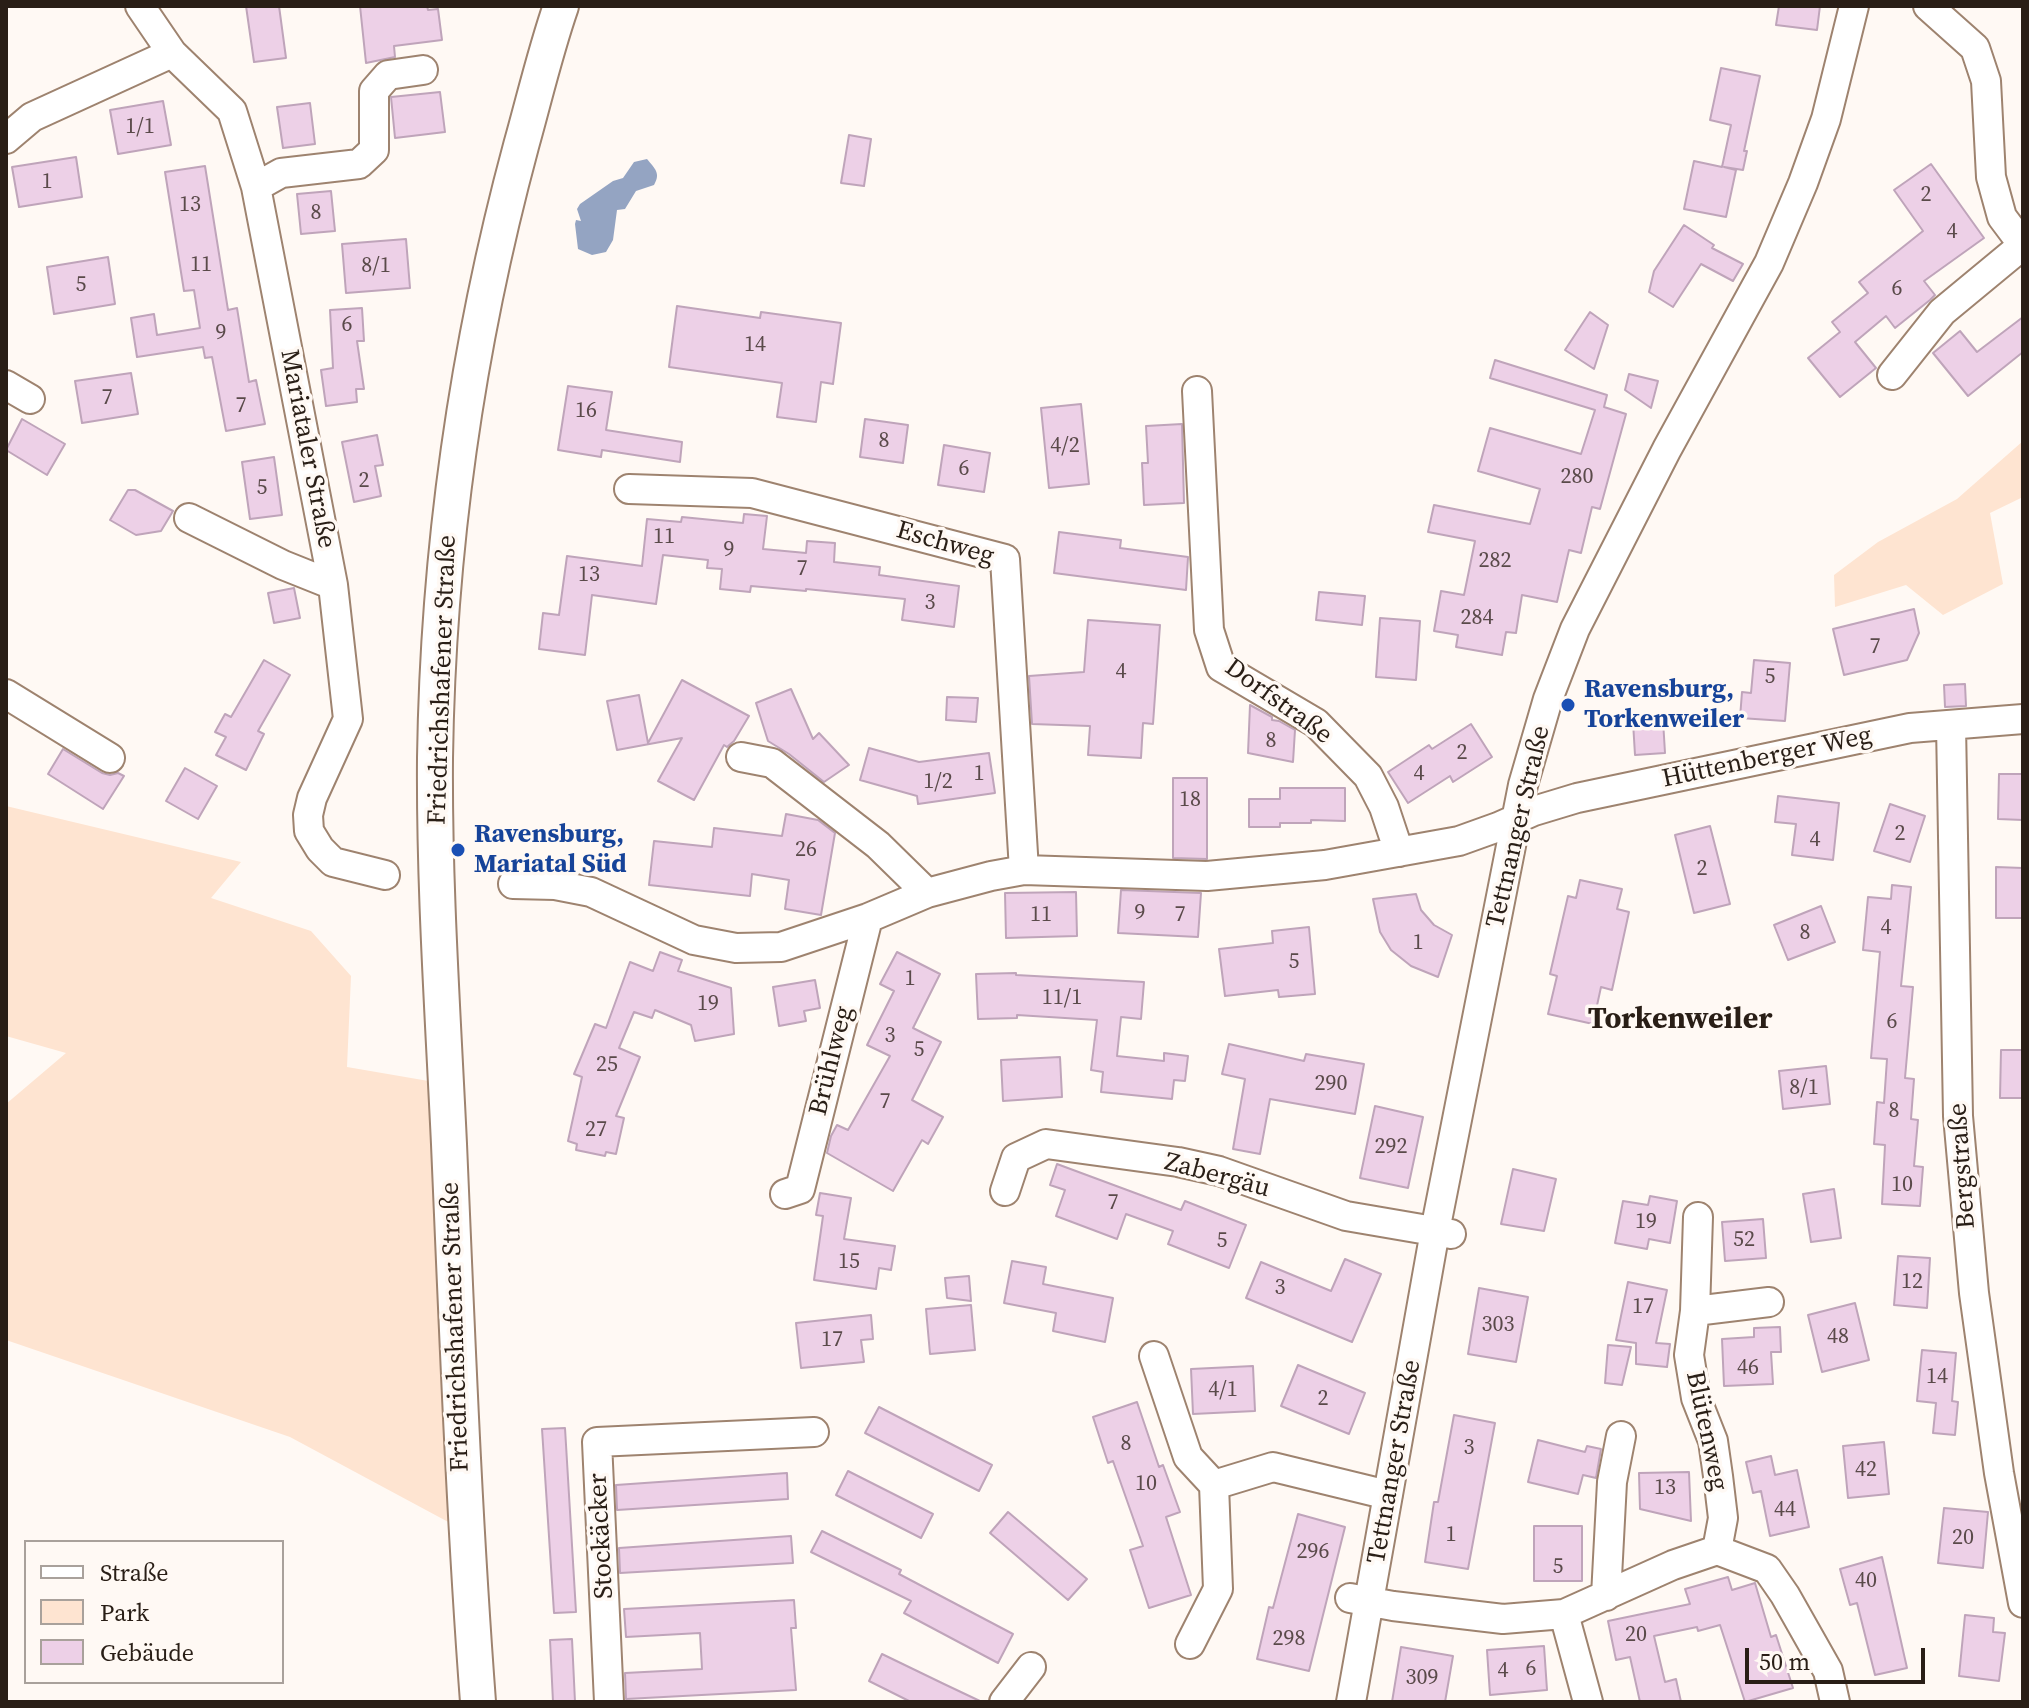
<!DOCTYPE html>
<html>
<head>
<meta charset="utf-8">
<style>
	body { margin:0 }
	#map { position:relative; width:2029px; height:1708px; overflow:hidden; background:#fff9f4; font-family:"Source Serif 4",serif }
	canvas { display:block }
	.frame { position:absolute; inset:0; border:8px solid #291e16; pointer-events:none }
	.legend { position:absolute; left:24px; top:1540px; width:260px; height:144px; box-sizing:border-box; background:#fff9f4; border:2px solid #a9a19b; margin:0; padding:10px 14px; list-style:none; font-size:24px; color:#291e16 }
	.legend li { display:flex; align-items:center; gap:16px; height:40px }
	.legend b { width:40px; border:2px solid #a9a19b }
	.scale { position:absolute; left:1745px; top:1648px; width:180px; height:36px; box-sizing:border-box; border:4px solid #291e16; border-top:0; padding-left:10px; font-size:24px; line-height:28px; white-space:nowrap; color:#291e16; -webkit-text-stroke:6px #fff9f4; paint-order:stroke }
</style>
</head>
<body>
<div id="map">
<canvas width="2029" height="1708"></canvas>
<div class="frame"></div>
<ul class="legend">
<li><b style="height:10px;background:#fff"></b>Straße</li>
<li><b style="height:22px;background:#fee4d1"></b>Park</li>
<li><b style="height:22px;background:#edd0e7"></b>Gebäude</li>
</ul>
<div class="scale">50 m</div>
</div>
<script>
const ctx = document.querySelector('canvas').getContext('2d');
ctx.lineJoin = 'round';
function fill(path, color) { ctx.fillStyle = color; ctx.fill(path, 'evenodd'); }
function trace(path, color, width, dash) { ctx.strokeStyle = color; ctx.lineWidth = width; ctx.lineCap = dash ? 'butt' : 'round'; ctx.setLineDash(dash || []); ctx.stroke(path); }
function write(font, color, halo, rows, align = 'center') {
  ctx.font = font + ' "Source Serif 4",serif'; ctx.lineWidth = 7; ctx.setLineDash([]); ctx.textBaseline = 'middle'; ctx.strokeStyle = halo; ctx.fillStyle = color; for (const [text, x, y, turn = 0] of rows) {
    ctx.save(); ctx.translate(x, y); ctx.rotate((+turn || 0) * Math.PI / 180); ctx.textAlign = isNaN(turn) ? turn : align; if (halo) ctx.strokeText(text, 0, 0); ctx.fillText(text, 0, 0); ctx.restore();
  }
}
fill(new Path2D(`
	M2023 441V497L1990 513 2003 584 1943 615 1906 585 1835 607 1834 575 1878 542 1957 499Z
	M6 806 241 862 211 898 311 931 351 976 347 1067 446 1084 465 1531 290 1437 6 1340V1104L66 1053 6 1036Z`), '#fee4d1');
fill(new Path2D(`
	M647 159C655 169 661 173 654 185L636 191 625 209 617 210 613 240 606 252 592 255 578 249 575 224 576 220 581 221 577 209 580 204 613 181 623 178 634 162Z`), '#94a4c2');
const building = new Path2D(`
	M246 6H279L286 58 254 62Z
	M360 6H427L428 10 438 9 442 40 394 46 395 57 366 63Z
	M1779 6H1820L1817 30 1776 25Z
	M1721 68 1760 76 1744 151H1747L1743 170 1724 167 1736 170 1726 217 1684 209 1694 161 1722 167 1731 125 1710 120Z
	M440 92 445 132 395 138 391 97Z
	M163 101 171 145 118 154 110 110Z
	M310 103 315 144 283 148 277 107Z
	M849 135 871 139 864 186 841 183Z
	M76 157 82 197 19 207 12 167Z
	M1931 164 1984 238 1924 281 1935 295 1930 300 1895 328 1886 316 1855 342 1876 368 1840 397 1808 358 1840 332 1832 322 1868 293 1859 282 1923 231 1894 190Z
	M205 166 228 310 237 308 249 382 256 380 265 424 226 431 212 357 205 358 203 347 137 357 131 318 154 314 157 335 200 328 194 290 184 291 165 172Z
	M331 191 335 231 301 234 297 194Z
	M1684 225 1714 245 1712 248 1743 264 1733 281 1701 264 1673 307 1649 292 1654 271Z
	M406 239 410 288 346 293 342 244Z
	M108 257 115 304 54 314 47 267Z
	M677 306 760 318 761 312 841 323 833 384 821 382 816 422 777 417 782 383 669 367Z
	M362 308 364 341H357L364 389H356L357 402 326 406 321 370 333 368 330 310Z
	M1590 312 1608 325 1594 369 1565 350Z
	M2023 317V352L1968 396 1933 353 1960 331 1977 352Z
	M1495 360 1607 395 1604 407 1626 414 1600 509 1592 507 1581 553 1569 550 1557 602 1522 595 1516 633 1506 632 1502 655 1456 647 1458 635 1434 631 1441 591 1464 595 1475 541 1428 532 1434 505 1530 524 1540 489 1478 471 1490 428 1581 454 1595 410 1490 378Z
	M131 373 138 414 82 423 75 381Z
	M1629 374 1658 381 1651 408 1625 390Z
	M568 386 612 392 606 430 682 442 680 462 602 450 601 457 558 450Z
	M1081 404 1089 484 1049 488 1041 408Z
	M22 419 65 444 47 475 6 450Z
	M865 419 908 425 903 463 860 457Z
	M1182 424 1184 503 1144 505 1142 463H1148L1146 426Z
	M377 435 383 465 375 466 381 496 354 502 342 442Z
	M944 445 990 453 984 492 938 485Z
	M274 457 282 515 250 519 242 462Z
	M128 490H135L173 511 161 531 136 535 110 520Z
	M744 514 767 516 763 549 806 553 807 541 835 543 834 562 880 567 879 575 959 586 954 627 902 620 905 599 806 589V591L751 586 750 592 720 589 722 569 707 568 708 560 663 555 656 604 592 595 585 655 539 649 543 613 559 615 567 556 642 566 647 519 681 522 682 517 743 523Z
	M1059 532 1121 540 1120 548 1188 557 1186 590 1054 573Z
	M294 588 300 618 274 623 268 593Z
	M1319 592 1365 596 1362 625 1316 620Z
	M1914 609 1919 633 1907 660 1844 675 1833 629Z
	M1380 618 1420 621 1416 680 1376 677Z
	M1088 620 1160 625 1153 724 1143 723 1141 758 1088 755 1090 726 1032 724 1029 676 1084 672Z
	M264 660 290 675 258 731 264 734 246 770 216 755 226 737 215 732 225 714 231 717Z
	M1754 660 1790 663 1785 721 1740 718 1742 692 1751 693Z
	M682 680 749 716 734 741 727 747 724 745 694 800 658 781 682 738 617 750 607 701 639 695 648 743Z
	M1965 684 1966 706 1945 707 1944 685Z
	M791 689 813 739 819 733 849 765 824 782 789 754 768 741 756 703Z
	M947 697 978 698 976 722 946 720Z
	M1250 705 1272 717V720L1279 721 1295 730 1293 762 1248 753Z
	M1663 720 1665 753 1635 755 1633 722Z
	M1471 724 1492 757 1453 782 1450 776 1408 803 1388 772 1429 745 1432 749Z
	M869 748 919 762 989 753 995 793 918 804 917 796 860 780Z
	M63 749 102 773 110 775 118 773 124 776 103 809 48 774Z
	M185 768 217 786 198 819 166 801Z
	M1999 774H2023V820L1998 819Z
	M1173 778H1207V859L1173 858Z
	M1280 788H1345V821L1311 820V823H1280V827H1249V799H1280Z
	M1778 796 1839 803 1833 860 1792 855 1796 824 1775 822Z
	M1890 804 1925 816 1910 862 1874 851Z
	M786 814 818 820 835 833 821 915 785 909 789 880 752 874 750 896 649 885 654 841 712 847 714 828 782 836Z
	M1710 826 1730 904 1694 913 1675 835Z
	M1996 867 2023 868V918H1996Z
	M1580 880 1622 889 1617 909 1629 912 1612 990 1601 987 1593 1024 1548 1014 1557 976 1550 974 1568 896 1576 898Z
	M1892 885 1911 887 1901 986 1913 987 1905 1078 1914 1079 1911 1119 1918 1120 1914 1166 1923 1167 1920 1206 1882 1204 1885 1145 1874 1144 1877 1102 1884 1103 1887 1059 1871 1058 1880 952 1863 950 1868 897 1891 899Z
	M1121 890 1201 893 1198 937 1118 933Z
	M1076 892 1077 936 1006 938 1005 893Z
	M1416 894 1421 910 1434 925 1452 935 1438 977 1411 966 1391 950 1380 932 1373 899Z
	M1821 906 1835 942 1788 960 1774 925Z
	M1309 927 1315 994 1279 997 1278 990 1225 996 1219 949 1273 943 1272 931Z
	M660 952 682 960 678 971 731 988 734 1034 695 1041 691 1025 655 1010 652 1018 634 1012 619 1048 640 1057 616 1116 624 1118 616 1154 606 1152 605 1156 576 1150 577 1144 568 1141 582 1077 574 1074 595 1024 606 1028 630 962 653 971Z
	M897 952 940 974 913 1028 941 1042 912 1100 943 1117 928 1144 922 1140 893 1191 827 1153 831 1136 837 1125 848 1130 890 1056 867 1045 894 991 880 984Z
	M1016 973V975L1144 982 1141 1019 1121 1017 1117 1056 1164 1061V1053L1188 1056 1185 1081 1174 1080 1172 1099 1101 1092 1103 1072 1091 1070 1097 1020 1017 1015V1018L978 1019 976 974Z
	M815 980 820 1008 804 1011 806 1021 779 1026 773 987Z
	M1229 1044 1304 1061 1306 1054 1364 1064 1355 1114 1270 1099 1260 1154 1233 1149 1245 1079 1222 1074Z
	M2001 1050H2023V1098H2000Z
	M1060 1057 1062 1097 1003 1101 1001 1060Z
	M1826 1066 1830 1104 1783 1109 1779 1071Z
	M1375 1106 1423 1117 1408 1188 1360 1178Z
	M1057 1164 1181 1210 1185 1201 1246 1225 1229 1268 1168 1244 1173 1231 1126 1214 1117 1239 1056 1216 1065 1190 1050 1185Z
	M1513 1169 1556 1179 1544 1231 1501 1224Z
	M1834 1189 1841 1238 1811 1242 1803 1194Z
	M820 1193 851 1198 844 1239 895 1246 891 1270 879 1268 876 1289 814 1280 823 1216 816 1215Z
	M1650 1196 1677 1201 1670 1243 1649 1239 1647 1249 1615 1243 1623 1201 1648 1205Z
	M1763 1219 1766 1258 1725 1261 1722 1222Z
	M1898 1256 1930 1258 1927 1308 1894 1305Z
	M1345 1259 1381 1274 1352 1342 1246 1298 1261 1262 1331 1291Z
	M1012 1261 1046 1267 1043 1284 1113 1298 1105 1342 1053 1331 1056 1313 1004 1303Z
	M969 1276 971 1301 947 1298 945 1278Z
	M1628 1282 1667 1290 1656 1343 1670 1344 1667 1367 1636 1364V1343L1616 1340Z
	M1479 1288 1528 1297 1516 1362 1468 1354Z
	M1855 1303 1869 1360 1822 1372 1808 1315Z
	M971 1305 975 1350 930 1354 926 1309Z
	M871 1315 873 1339 861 1340 864 1362 801 1368 796 1323Z
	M1780 1327 1781 1352H1771L1773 1384 1724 1386 1722 1339 1754 1337V1328Z
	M1608 1345 1631 1347 1622 1385 1605 1383Z
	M1922 1350 1956 1353 1952 1401 1958 1402 1955 1435 1933 1433 1936 1403 1917 1401Z
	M1298 1365 1365 1393 1349 1434 1281 1406Z
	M1253 1366 1255 1411 1193 1414 1191 1369Z
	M1137 1402 1159 1467 1163 1465 1180 1512 1166 1517 1191 1595 1149 1608 1130 1550 1143 1546 1113 1461 1108 1463 1093 1417Z
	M879 1407 992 1465 979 1491 865 1433Z
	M1454 1415 1495 1423 1468 1569 1425 1562 1434 1502H1438Z
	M565 1428 576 1612 554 1613 542 1429Z
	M1538 1440 1585 1452 1587 1446 1601 1449 1596 1478 1583 1475 1578 1494 1528 1482Z
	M1884 1442 1889 1494 1848 1498 1843 1446Z
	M1771 1456 1775 1475 1797 1470 1809 1527 1770 1536 1761 1491 1753 1493 1746 1462Z
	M848 1471 933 1514 921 1538 836 1495Z
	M1689 1472 1691 1521 1640 1509 1639 1473Z
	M787 1473 788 1499 617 1510 616 1485Z
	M1944 1508 1988 1512 1983 1568 1938 1563Z
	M1008 1512 1087 1579 1068 1600 990 1533Z
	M1298 1514 1345 1527 1309 1671 1257 1659 1269 1607 1273 1608Z
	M1534 1526H1582V1581H1534Z
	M822 1531 901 1570 899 1574 1013 1634 998 1663 904 1613 911 1601 811 1552Z
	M791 1536 793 1563 620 1573 619 1548Z
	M1882 1557 1907 1668 1875 1675 1857 1603 1850 1605 1840 1569Z
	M1728 1577 1732 1590 1755 1583 1771 1637 1776 1635 1793 1688 1745 1702 1720 1625 1698 1631 1697 1627 1654 1636 1665 1682 1676 1679 1681 1702H1640L1630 1657 1616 1660 1608 1621 1690 1604 1685 1589Z
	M794 1600 796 1628H791L796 1690 626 1699 625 1673 702 1669 700 1633 626 1637 624 1609Z
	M1965 1615 1994 1618 1993 1632 2005 1633 1999 1681 1959 1676Z
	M572 1639 575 1702H553L550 1640Z
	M1544 1646 1547 1690 1490 1695 1487 1650Z
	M1401 1647 1453 1656 1445 1702H1392Z
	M882 1654 944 1684 982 1702H911L869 1681Z`);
fill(building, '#edd0e7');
trace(building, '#bfa4ba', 2);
const minor = new Path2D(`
	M140 6 172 53 232 111 256 187 333 585 348 719 312 798 308 815 309 831 320 849 333 862 385 875
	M1928 6 1975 48 1986 81 1991 177 2002 217 2023 245
	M6 139 32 117 172 53
	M256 187 281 173 359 164 374 150V91L388 75 423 70
	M1892 375 1942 312 2023 245
	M6 385 30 399
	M1197 391 1209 630 1221 667 1316 723 1368 776 1384 807 1399 852
	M629 489 752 493 1005 559 1024 870
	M189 518 283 565 333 585
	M6 694 110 758
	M1951 725 1958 1116 1974 1293 1999 1473 2023 1603
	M741 757 772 763 878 845 927 893
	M513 884 555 885 591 892 694 940 736 948 781 947 868 918 927 893 991 876 1024 870 1207 876 1325 865 1459 841 1498 827 1534 811 1577 798 1910 728 2023 719
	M1005 1191 1016 1158 1046 1144 1178 1162 1219 1171 1346 1216 1451 1234
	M785 1194 800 1189 868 918
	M1698 1217 1695 1311 1689 1355 1696 1398 1713 1441 1718 1476 1723 1518 1717 1550
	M1695 1311 1769 1302
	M1154 1356 1188 1457 1214 1485
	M1606 1596 1612 1482 1621 1436
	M1350 1598 1393 1606 1503 1619 1564 1614 1673 1565 1717 1550 1767 1569 1785 1595 1828 1671 1835 1702
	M1564 1614 1588 1702
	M1190 1644 1218 1589 1214 1485 1273 1467 1388 1495
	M609 1702 597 1442 814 1432
	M1004 1702 1031 1667
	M1351 1702 1435 1231 1523 785 1548 699 1575 629 1667 449 1769 263 1803 183 1826 119 1854 6`);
const major = new Path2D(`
	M478 1702C464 1516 457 1330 449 1144 443 1016 434 886 435 758 438 550 467 346 521 146 534 100 545 52 561 6`);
trace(minor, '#9e836f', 32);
trace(major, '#9e836f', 38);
trace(minor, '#fff', 28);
trace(major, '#fff', 34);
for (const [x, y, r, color] of [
	[1568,705,8,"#1a4fb4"],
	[458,850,8,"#1a4fb4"]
]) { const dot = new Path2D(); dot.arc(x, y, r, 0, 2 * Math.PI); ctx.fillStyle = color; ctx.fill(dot); trace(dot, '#fff9f4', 3); }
write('22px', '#5a4a4a', null, [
	["1/1",140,127],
	["1",47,182],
	["2",1926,195],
	["13",190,205],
	["8",316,213],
	["4",1952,232],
	["11",201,265],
	["8/1",376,266],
	["5",81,285],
	["6",1897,289],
	["6",347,325],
	["9",221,333],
	["14",755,345],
	["7",107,398],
	["7",241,406],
	["16",586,411],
	["8",884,441],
	["4/2",1065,446],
	["6",964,469],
	["280",1577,477],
	["2",364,481],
	["5",262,488],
	["11",664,537],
	["9",729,550],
	["282",1495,561],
	["7",802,569],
	["13",589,575],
	["3",930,603],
	["284",1477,618],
	["7",1875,647],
	["4",1121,672],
	["5",1770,677],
	["8",1271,741],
	["2",1462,753],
	["1",979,774],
	["4",1419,774],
	["1/2",938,782],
	["18",1190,800],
	["2",1900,834],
	["4",1815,840],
	["26",806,850],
	["2",1702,869],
	["9",1140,913],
	["11",1041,915],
	["7",1180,915],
	["4",1886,928],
	["8",1805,933],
	["1",1418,943],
	["5",1294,962],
	["1",910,979],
	["11/1",1062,998],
	["19",708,1004],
	["6",1892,1022],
	["3",890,1036],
	["5",919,1050],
	["25",607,1065],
	["290",1331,1084],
	["8/1",1804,1088],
	["7",885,1102],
	["8",1894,1111],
	["27",596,1130],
	["292",1391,1147],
	["10",1902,1185],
	["7",1113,1203],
	["19",1646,1222],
	["52",1744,1240],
	["5",1222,1241],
	["15",849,1262],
	["12",1912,1282],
	["3",1280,1288],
	["17",1643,1307],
	["303",1498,1325],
	["48",1838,1337],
	["17",832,1340],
	["46",1748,1368],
	["14",1937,1377],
	["4/1",1223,1390],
	["2",1323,1399],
	["8",1126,1444],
	["3",1469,1448],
	["42",1866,1470],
	["10",1146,1484],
	["13",1665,1488],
	["44",1785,1510],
	["1",1451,1535],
	["20",1963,1538],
	["296",1313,1552],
	["5",1558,1567],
	["40",1866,1581],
	["20",1636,1635],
	["298",1289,1639],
	["6",1531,1669],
	["4",1503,1671],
	["309",1422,1678]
]);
write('26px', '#291e16', '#fff9f4', [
	["Mariataler Straße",307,449,79],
	["Eschweg",945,544,16],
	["Friedrichshafener Straße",443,680,-88],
	["Dorfstraße",1278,702,36],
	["Hüttenberger Weg",1767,758,-12],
	["Tettnanger Straße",1519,827,-77],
	["Brühlweg",832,1061,-76],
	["Bergstraße",1963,1166,-94],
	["Zabergäu",1217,1176,15],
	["Friedrichshafener Straße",456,1327,-92],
	["Blütenweg",1706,1431,78],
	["Tettnanger Straße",1395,1462,-80],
	["Stockäcker",602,1536,-93]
]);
write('bold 26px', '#164399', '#fff9f4', [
	["Ravensburg,",1584,690],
	["Torkenweiler",1584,720],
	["Ravensburg,",474,835],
	["Mariatal Süd",474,865]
], 'left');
write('bold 30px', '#291e16', '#fff9f4', [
	["Torkenweiler",1680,1020]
]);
</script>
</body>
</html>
